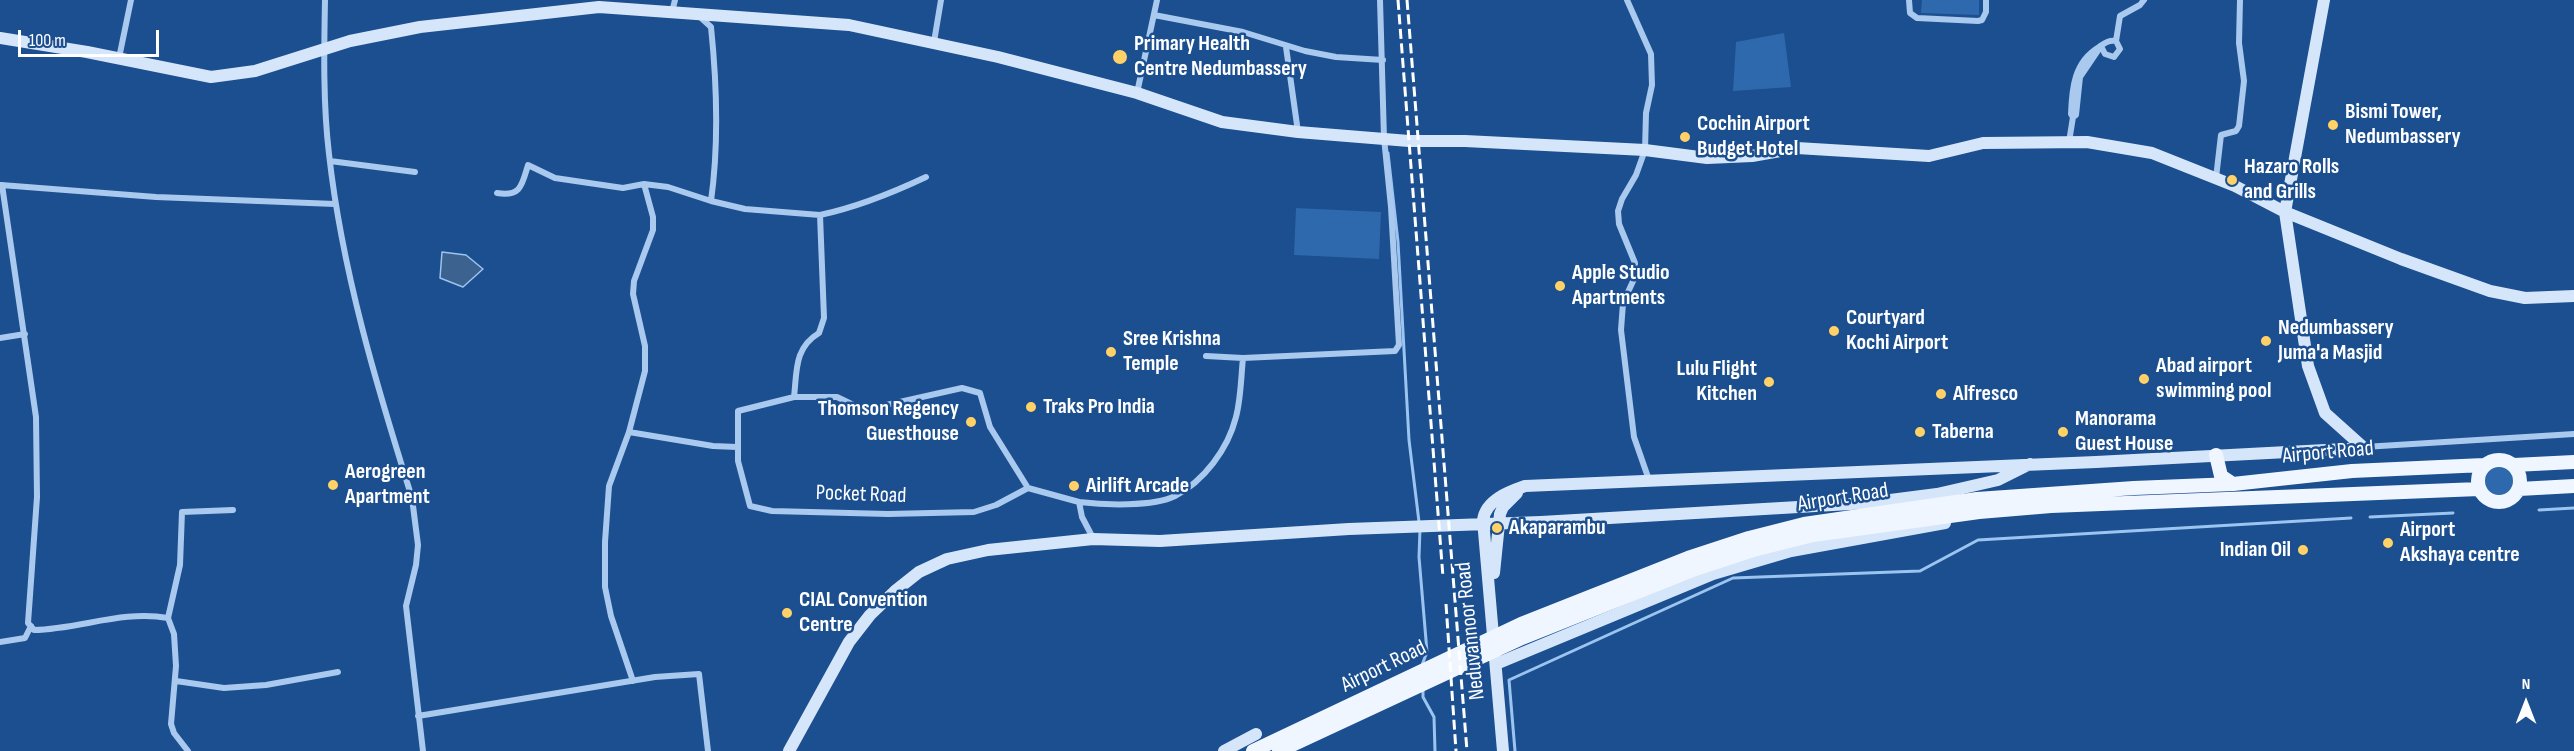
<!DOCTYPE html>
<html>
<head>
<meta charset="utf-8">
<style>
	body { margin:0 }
	#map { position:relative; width:2574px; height:751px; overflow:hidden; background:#1b4f8f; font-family:"Sofia Sans Condensed",sans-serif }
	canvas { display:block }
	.north { position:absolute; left:2496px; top:673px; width:60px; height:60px; -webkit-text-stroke:4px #1b4f8f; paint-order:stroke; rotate:0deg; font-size:16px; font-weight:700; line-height:24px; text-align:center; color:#fff }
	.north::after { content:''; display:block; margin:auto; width:21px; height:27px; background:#fff; clip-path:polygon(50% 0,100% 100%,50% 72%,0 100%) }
	.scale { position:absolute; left:18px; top:30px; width:141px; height:27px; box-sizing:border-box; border:3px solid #fff; border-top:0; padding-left:8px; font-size:18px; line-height:21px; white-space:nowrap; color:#fff; -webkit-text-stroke:4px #1b4f8f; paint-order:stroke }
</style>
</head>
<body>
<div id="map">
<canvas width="2574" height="751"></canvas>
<div class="north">N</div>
<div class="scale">100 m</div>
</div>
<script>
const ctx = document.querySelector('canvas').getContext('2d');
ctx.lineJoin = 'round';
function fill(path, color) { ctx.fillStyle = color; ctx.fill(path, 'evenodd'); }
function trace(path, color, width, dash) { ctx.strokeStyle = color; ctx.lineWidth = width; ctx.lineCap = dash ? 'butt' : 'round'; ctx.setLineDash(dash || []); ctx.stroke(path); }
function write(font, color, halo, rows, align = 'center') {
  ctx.font = font + ' "Sofia Sans Condensed",sans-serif'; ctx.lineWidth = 5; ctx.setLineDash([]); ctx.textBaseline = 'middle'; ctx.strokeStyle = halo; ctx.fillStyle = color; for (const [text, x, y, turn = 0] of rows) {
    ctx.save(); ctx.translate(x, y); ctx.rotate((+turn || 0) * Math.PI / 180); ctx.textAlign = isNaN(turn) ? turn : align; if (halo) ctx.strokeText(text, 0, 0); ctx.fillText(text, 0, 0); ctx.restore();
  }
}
fill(new Path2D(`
	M1922 0H1979V15L1921 13Z
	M1784 33 1791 87 1733 91 1736 42Z
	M1296 208 1381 212 1379 259 1294 255Z
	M2484 481a15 15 0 1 1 30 0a15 15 0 1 1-30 0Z`), '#2e69ad');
const water = new Path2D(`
	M442 252 466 255 483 269 463 287 440 278Z`);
fill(water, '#3c6290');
trace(water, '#9cc4f0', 1.5);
trace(new Path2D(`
	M1388 153 1398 242 1409 440 1419 522
	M2539 510 2574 508
	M2370 517 2453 513
	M1420 529 1419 557 1427 652 1422 665
	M1423 690V697L1434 717 1435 751
	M1515 751 1509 680 1733 578 1920 571 1978 540 2351 518`), '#9cc4f0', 3);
trace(new Path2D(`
	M325 0C324 51 323 104 329 154 342 271 377 387 412 498L418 545 416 565 406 606 423 751
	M1627 0 1651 54 1652 85 1646 113 1645 150 1636 175 1622 199 1618 211 1619 224 1635 263 1634 279 1623 303 1621 330 1634 437 1649 480
	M1909 0 1910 13 1917 18 1978 21 1982 20 1986 12V0
	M672 12 675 0
	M1154 15 1243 32 1305 51 1336 57 1383 60
	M699 16 711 27C717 85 719 144 711 201L745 209 820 215 824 318 819 333C794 348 797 371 794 397H837L864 410 962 388 980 393 990 427 1028 488 1079 502 1082 517 1093 538
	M934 42 941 0
	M2101 46 2105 54 2114 57 2120 49 2116 41
	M1286 47 1298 132
	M119 58 131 0
	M1137 93 1157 0
	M2073 117 2076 115 2080 77 2101 46
	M2069 142 2073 117 2071 114C2072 88 2074 62 2099 47 2105 43 2108 40 2116 41L2120 16 2140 5 2144 0
	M330 161 415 172
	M2216 178 2221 135 2236 131 2239 126 2244 81 2239 43 2240 0
	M1 185 156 197 335 204
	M2 185 36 417 37 497 28 623 34 630C80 629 122 610 168 618L174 634 176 666 171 724 174 733 188 751
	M497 193C521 197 522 185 528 165L555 178 623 188 644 184 668 187 711 201
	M820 215C858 207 892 193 926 177
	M0 338 25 334
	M1206 356 1243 358 1395 351 1399 345 1391 207 1384 138 1380 0
	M794 397 738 411V461L750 506 772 511 888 514 974 512 996 505 1028 488
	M629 432 713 446 737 447
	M2364 447 2574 434
	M1079 502C1104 505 1153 507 1175 496 1204 481 1228 449 1236 417 1241 398 1241 377 1243 358
	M168 618 180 565 182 512 233 510
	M0 642 25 638 31 626
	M176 681 224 688 266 685 338 672
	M633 681 611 616 605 587V542L609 486 629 432 645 371V346L633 294 634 281 653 230V217L644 184
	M418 716 655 677 699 674 708 751`), '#a9c9ee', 6);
trace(new Path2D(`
	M2324 0 2285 212 2308 366 2325 413 2364 448
	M0 38 87 52 211 77 255 71 350 41 420 27 599 7 849 25 998 57 1137 93 1222 122 1298 132 1409 141H1465L1645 150 1707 158 1752 156 1797 148 1929 156 1983 143 2087 142 2152 153 2235 186 2285 212 2401 259 2490 291 2525 298 2574 296
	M1494 573 1500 514 1503 507 1517 493
	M1496 664 1713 574 1791 551 1945 523
	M789 751 849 642 870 615 895 591 919 572 947 559 988 550 1093 539 1160 541 1349 529 1541 522 1867 503 1937 494 1985 483 1998 480 2030 464
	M1224 751 1256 734
	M1503 751 1483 520C1486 500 1508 492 1525 486L2096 462 2364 448`), '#d6e6fa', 12);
trace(new Path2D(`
	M2216 455 2221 476 2233 484
	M2478 481a21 21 0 1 1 42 0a21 21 0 1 1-42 0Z
	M2514 465 2574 462
	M2519 489 2574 486
	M1253 751 1521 624 1688 558 1749 538 1804 524 1977 499 2134 488 2233 484 2352 471 2484 465
	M1279 751 1522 638 1695 569 1753 550 1813 535 1979 512 2051 506 2479 489`), '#f0f6ff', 14);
trace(new Path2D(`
	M1398 0 1443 577
	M1407 0 1467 751
	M1446 604 1456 751`), '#fff', 3, [10, 4.5]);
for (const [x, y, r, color] of [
	[1120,57,8,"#ffd166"],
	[2333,125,6,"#ffd166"],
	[1685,137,6,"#ffd166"],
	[2232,180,6,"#ffd166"],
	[1560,286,6,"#ffd166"],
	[1834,331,6,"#ffd166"],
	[2266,341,6,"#ffd166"],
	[1111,352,6,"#ffd166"],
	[2144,379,6,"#ffd166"],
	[1769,382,6,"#ffd166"],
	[1941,394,6,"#ffd166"],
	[1031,407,6,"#ffd166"],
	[971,422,6,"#ffd166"],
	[1920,432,6,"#ffd166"],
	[2063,432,6,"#ffd166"],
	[333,485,6,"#ffd166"],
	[1074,486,6,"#ffd166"],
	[1497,528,6,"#ffd166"],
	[2388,543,6,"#ffd166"],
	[2303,550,6,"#ffd166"],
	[787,613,6,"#ffd166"]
]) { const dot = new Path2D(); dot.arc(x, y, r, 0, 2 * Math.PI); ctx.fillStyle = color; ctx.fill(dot); trace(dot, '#1b4f8f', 2); }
write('bold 22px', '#fff', '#1b4f8f', [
	["Primary Health",1134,44],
	["Centre Nedumbassery",1134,69],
	["Bismi Tower,",2345,112],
	["Nedumbassery",2345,137],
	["Cochin Airport",1697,124],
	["Budget Hotel",1697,149],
	["Hazaro Rolls",2244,167],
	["and Grills",2244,192],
	["Apple Studio",1572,273],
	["Apartments",1572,298],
	["Courtyard",1846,318],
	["Kochi Airport",1846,343],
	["Nedumbassery",2278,328],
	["Juma'a Masjid",2278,353],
	["Sree Krishna",1123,339],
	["Temple",1123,364],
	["Abad airport",2156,366],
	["swimming pool",2156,391],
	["Lulu Flight",1757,369,"right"],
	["Kitchen",1757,394,"right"],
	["Alfresco",1953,394],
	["Traks Pro India",1043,407],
	["Thomson Regency",959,409,"right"],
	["Guesthouse",959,434,"right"],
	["Manorama",2075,419],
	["Guest House",2075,444],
	["Taberna",1932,432],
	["Aerogreen",345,472],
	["Apartment",345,497],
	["Airlift Arcade",1086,486],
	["Akaparambu",1509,528],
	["Airport",2400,530],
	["Akshaya centre",2400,555],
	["Indian Oil",2291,550,"right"],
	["CIAL Convention",799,600],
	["Centre",799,625]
], 'left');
write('22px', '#fff', '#1b4f8f', [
	["Airport Road",2328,453,-5],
	["Pocket Road",861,495,2],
	["Airport Road",1843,498,-9],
	["Neduvannoor Road",1471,631,-96],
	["Airport Road",1384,667,-26]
]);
</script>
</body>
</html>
